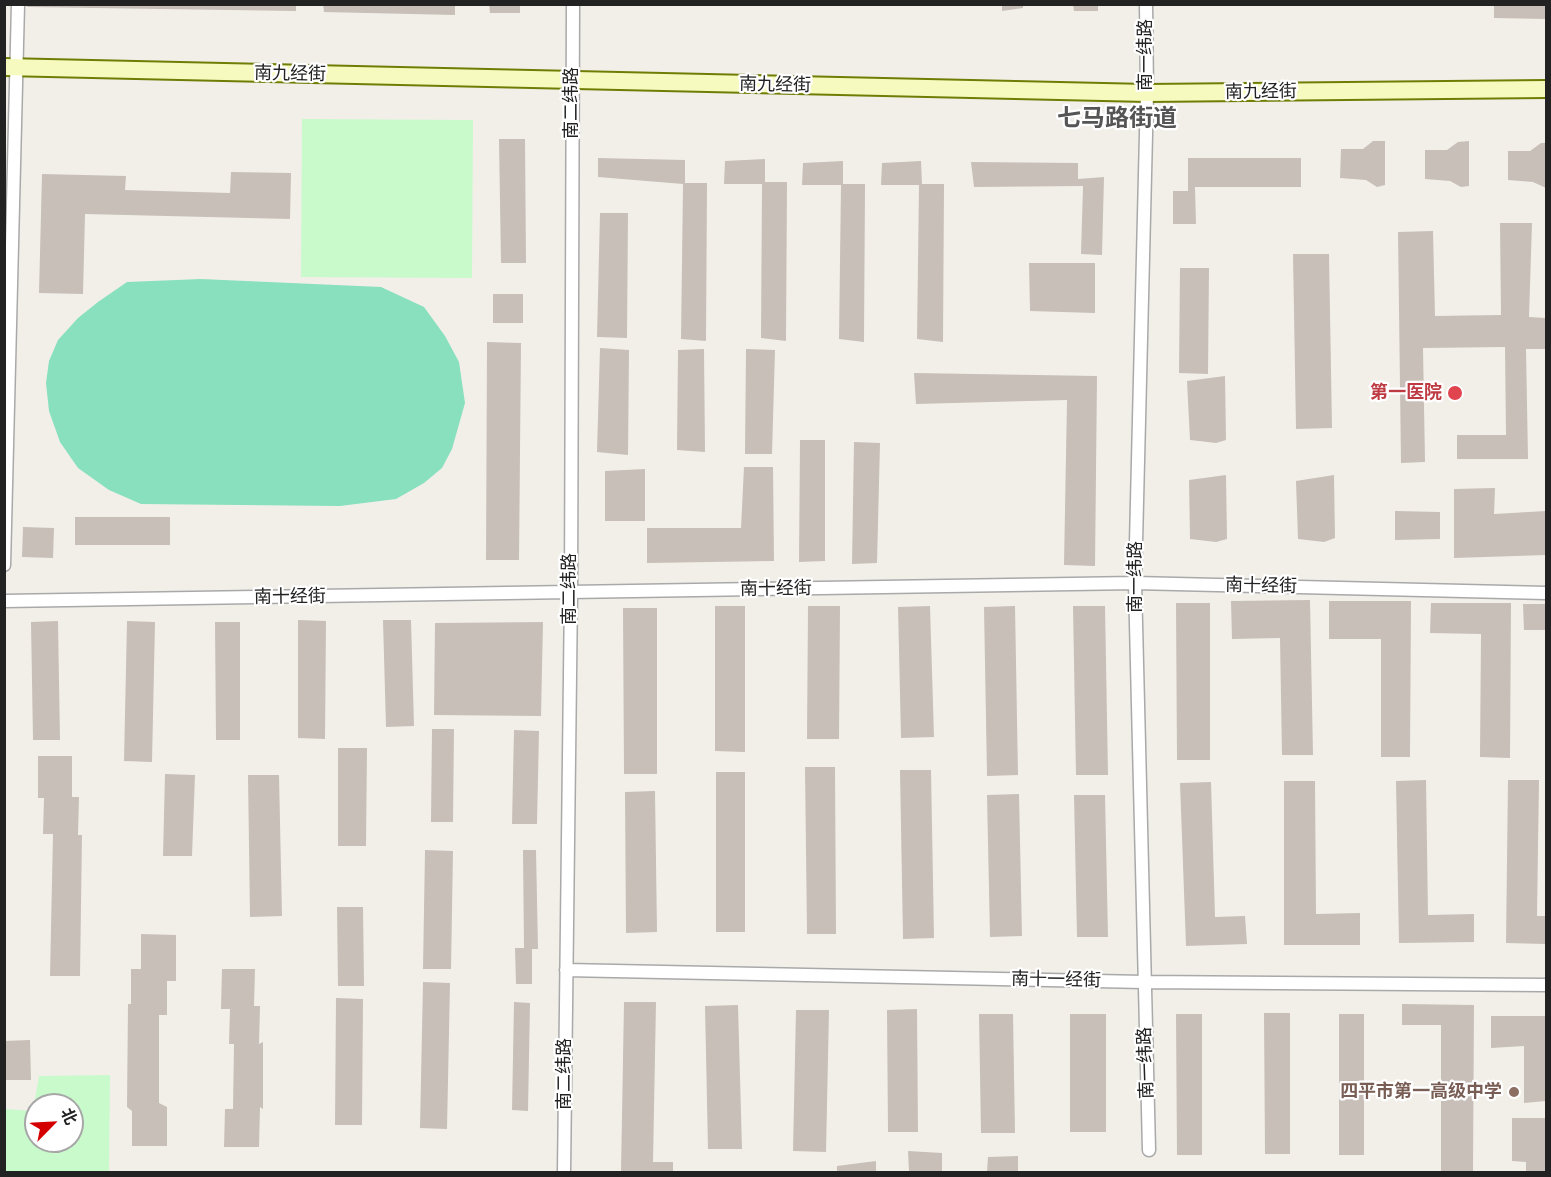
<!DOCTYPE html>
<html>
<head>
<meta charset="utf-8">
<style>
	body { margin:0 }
	#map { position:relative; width:1551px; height:1177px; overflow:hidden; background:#f2efe9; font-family:Rubik,"Noto Sans SC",sans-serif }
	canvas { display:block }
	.frame { position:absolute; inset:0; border:6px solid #222; pointer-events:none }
	.north { position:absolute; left:24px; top:1093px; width:60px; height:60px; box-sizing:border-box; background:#fff; border:2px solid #a7a7a7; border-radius:50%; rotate:66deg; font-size:16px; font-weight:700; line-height:24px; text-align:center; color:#222 }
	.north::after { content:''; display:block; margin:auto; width:21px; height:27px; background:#d40000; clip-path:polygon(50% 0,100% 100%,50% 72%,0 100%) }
</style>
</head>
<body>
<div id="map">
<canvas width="1551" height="1177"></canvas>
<div class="frame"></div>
<div class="north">北</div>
</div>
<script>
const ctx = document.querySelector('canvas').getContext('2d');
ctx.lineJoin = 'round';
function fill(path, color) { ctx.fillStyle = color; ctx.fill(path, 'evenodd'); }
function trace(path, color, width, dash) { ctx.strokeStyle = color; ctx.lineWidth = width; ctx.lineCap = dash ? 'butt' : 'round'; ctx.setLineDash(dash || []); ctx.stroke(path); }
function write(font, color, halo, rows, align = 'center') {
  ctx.font = font + ' Rubik,"Noto Sans SC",sans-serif'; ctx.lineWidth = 4.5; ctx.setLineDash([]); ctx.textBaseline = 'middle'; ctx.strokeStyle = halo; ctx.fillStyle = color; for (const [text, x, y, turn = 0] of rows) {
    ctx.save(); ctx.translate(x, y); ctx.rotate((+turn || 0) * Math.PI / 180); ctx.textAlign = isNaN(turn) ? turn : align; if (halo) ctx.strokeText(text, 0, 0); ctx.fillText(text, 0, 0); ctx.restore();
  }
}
fill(new Path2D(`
	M302 119 473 120 472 278 301 277Z
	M110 1075 109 1172H5V1109L33 1111 39 1076ZM36 1105H72V1141H36Z`), '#c8facc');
fill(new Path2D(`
	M201 279 381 287 424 307 445 336 459 362 465 403 452 449 442 468 424 483 396 499 340 506 141 504 109 490 78 468 60 442 49 411 46 383 49 361 58 340 78 318 98 302 127 282Z`), '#88e0be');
fill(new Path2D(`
	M27 4H296V11L27 7Z
	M323 4H455V15L324 12Z
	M489 4H520V13H490Z
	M1002 4H1023V8L1002 11Z
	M1073 4H1098V11H1074Z
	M1494 4H1546V19L1494 18Z
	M499 139H525L526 263H501Z
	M1373 141H1385V185L1377 187 1366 180 1340 178 1341 149H1363Z
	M1469 141V186L1461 187 1450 181 1425 179V150H1447L1458 142Z
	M1541 143H1546V188L1533 182 1508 180V151H1530Z
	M598 158 685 160V183H707L706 341 681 339 683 184 598 177Z
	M1188 158H1301V187H1195L1196 224H1173V191H1188Z
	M765 159V182H787L786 341 761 338 762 184H724L725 161Z
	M843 161V184H865L864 342 839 339 841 185H802L803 163Z
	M921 161 922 184H944L943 342 917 339 919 185H881L882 163Z
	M971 162 1078 163V179L1104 177 1102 255 1081 254 1083 186 974 187Z
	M231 172 291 173 290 219 85 214 83 294 39 293 42 174 126 176 125 190 230 193Z
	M600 213H628L627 338 597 337Z
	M1500 223H1532L1529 317 1546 318V349H1526L1528 459H1457V435H1506L1505 347 1423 348 1425 462 1401 463 1398 232 1433 231 1435 316 1501 315Z
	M1293 254H1329L1332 428 1296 429Z
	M1029 263H1095V313L1030 311Z
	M1180 268H1209L1208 374 1179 373Z
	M493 294H523V323H493Z
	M487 342 521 343 519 560H486Z
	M600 348 629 350 628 455 597 452Z
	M704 349 705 452 677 450 678 350Z
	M746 349 775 350 772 454H745Z
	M914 373 1097 376 1095 566 1064 565 1067 400 916 404Z
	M1225 376 1226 440 1216 443 1190 440 1187 381Z
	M800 440H825V561L799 562Z
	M854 442 880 443 877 563 852 564Z
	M744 467H773L774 561 647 563V528H741Z
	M645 469V521H605V471Z
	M1226 475 1227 539 1216 542 1190 539 1189 480Z
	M1334 475 1335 538 1324 542 1298 539 1296 481Z
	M1495 488 1494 514 1546 511V555L1454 558V489Z
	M1395 511 1440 512V539L1395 540Z
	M75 517H170V545H75Z
	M23 527 54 528 53 558 22 557Z
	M1310 600 1313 755H1282L1280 638 1232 639 1231 601Z
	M1329 601H1411L1410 757H1381V639H1329Z
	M1176 603H1210V760H1177Z
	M1431 603H1511L1510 758 1480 757 1481 634 1430 633Z
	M1523 604H1546V630H1524Z
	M715 606H745V752L715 751Z
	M808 606H840L839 739H807Z
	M930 606 934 737 901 738 898 607Z
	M1015 606 1018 775 987 776 984 607Z
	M1073 606H1105L1108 775H1076Z
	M623 608H657V774H624Z
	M298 620 326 621 325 739 298 738Z
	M383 620H411L414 726 386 727Z
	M58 621 60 740H33L31 622Z
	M127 621 155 622 152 762 124 761Z
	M215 622H240V740H216Z
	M543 622 541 716 434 715 435 623Z
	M432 729H454L453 822H431Z
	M514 730 539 731 537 824H512Z
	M338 748H367L366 846H338Z
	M38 756H72V797H79L78 835H82L80 976H50L53 834H43L44 798H38Z
	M805 767H835L836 934H807Z
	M900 770H931L934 938 903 939Z
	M716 772H745V932H716Z
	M165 774 195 775 192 856H163Z
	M248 775H279L282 916 250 917Z
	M1426 780 1428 915 1474 914V942L1399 943 1396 781Z
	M1508 780H1539L1537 916H1546V944L1506 943Z
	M1284 781H1315L1316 914 1360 913V945H1284Z
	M1211 782 1215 917 1245 916 1247 944 1186 946 1180 783Z
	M655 791 657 932 626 933 625 792Z
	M1019 794 1022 936 990 937 987 795Z
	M1074 795H1105L1108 937H1077Z
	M425 850 453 851 451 969H423Z
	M523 850H536L538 949H532V984H516L515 948H524Z
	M337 907H363L364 986H338Z
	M141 934 176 935V981H167V1015H159V1103L167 1107V1146H132V1111L127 1107 128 1004H131V969H141Z
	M222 969H255L254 1006H260L259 1044 263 1042V1109L260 1107 259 1147H224L225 1109H233L234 1044H229L230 1009H221Z
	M423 982 450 983 447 1129 420 1128Z
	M336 998 363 999 362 1125H335Z
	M514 1002 530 1003 528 1111 512 1110Z
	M624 1002H656L653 1162H673V1172H621Z
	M1402 1004 1474 1005 1473 1172H1441V1025H1402Z
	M738 1005 742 1149H708L705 1006Z
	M917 1009 918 1132H888L887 1010Z
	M796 1010H829L826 1152 793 1151Z
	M1264 1013H1290V1154H1265Z
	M979 1014H1013L1015 1133H981Z
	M1070 1014H1106V1132H1070Z
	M1176 1014H1202V1155H1177Z
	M1339 1014H1364V1155H1339Z
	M1491 1016H1546V1101L1524 1103V1046L1491 1048Z
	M30 1040 31 1080H4V1041Z
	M1512 1118H1546V1172H1526V1162L1512 1161Z
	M908 1151 942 1153V1172H909Z
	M1018 1156V1172H987L988 1157Z
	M876 1161V1172H837V1166Z`), '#c7bfb8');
const street = new Path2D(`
	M1146 4 1147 93 1135 583 1149 1150
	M4 565 18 4
	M4 601 1135 583 1546 593
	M566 970 1144 982 1546 985
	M564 1172 571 592 573 4`);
const secondary = new Path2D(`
	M4 67 1147 93 1546 89`);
trace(street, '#a9a9a9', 15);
trace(secondary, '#707d05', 20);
trace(street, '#fff', 12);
trace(secondary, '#f7fabf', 16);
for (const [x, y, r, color] of [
	[1455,393,8,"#e0444e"],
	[1514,1092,6,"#8d6e63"]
]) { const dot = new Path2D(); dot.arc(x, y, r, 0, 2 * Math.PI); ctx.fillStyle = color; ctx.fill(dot); trace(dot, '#fff', 2); }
write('18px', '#222', '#fff', [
	["南一纬路",1146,55,-90],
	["南九经街",290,74,1],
	["南九经街",775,85,1],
	["南九经街",1261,92,-1],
	["南二纬路",572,103,-90],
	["南一纬路",1136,577,-90],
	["南十经街",1261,586,1],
	["南二纬路",570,589,-90],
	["南十经街",776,589,-1],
	["南十经街",290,597,-1],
	["南十一经街",1056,980,1],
	["南一纬路",1146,1063,-92],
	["南二纬路",565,1074,-90]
]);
write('bold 18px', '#be3a42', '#fff', [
	["第一医院",1442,393]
], 'right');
write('bold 18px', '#785e54', '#fff', [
	["四平市第一高级中学",1502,1092]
], 'right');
write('bold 24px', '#555', '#fff', [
	["七马路街道",1117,119]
]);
</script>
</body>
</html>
